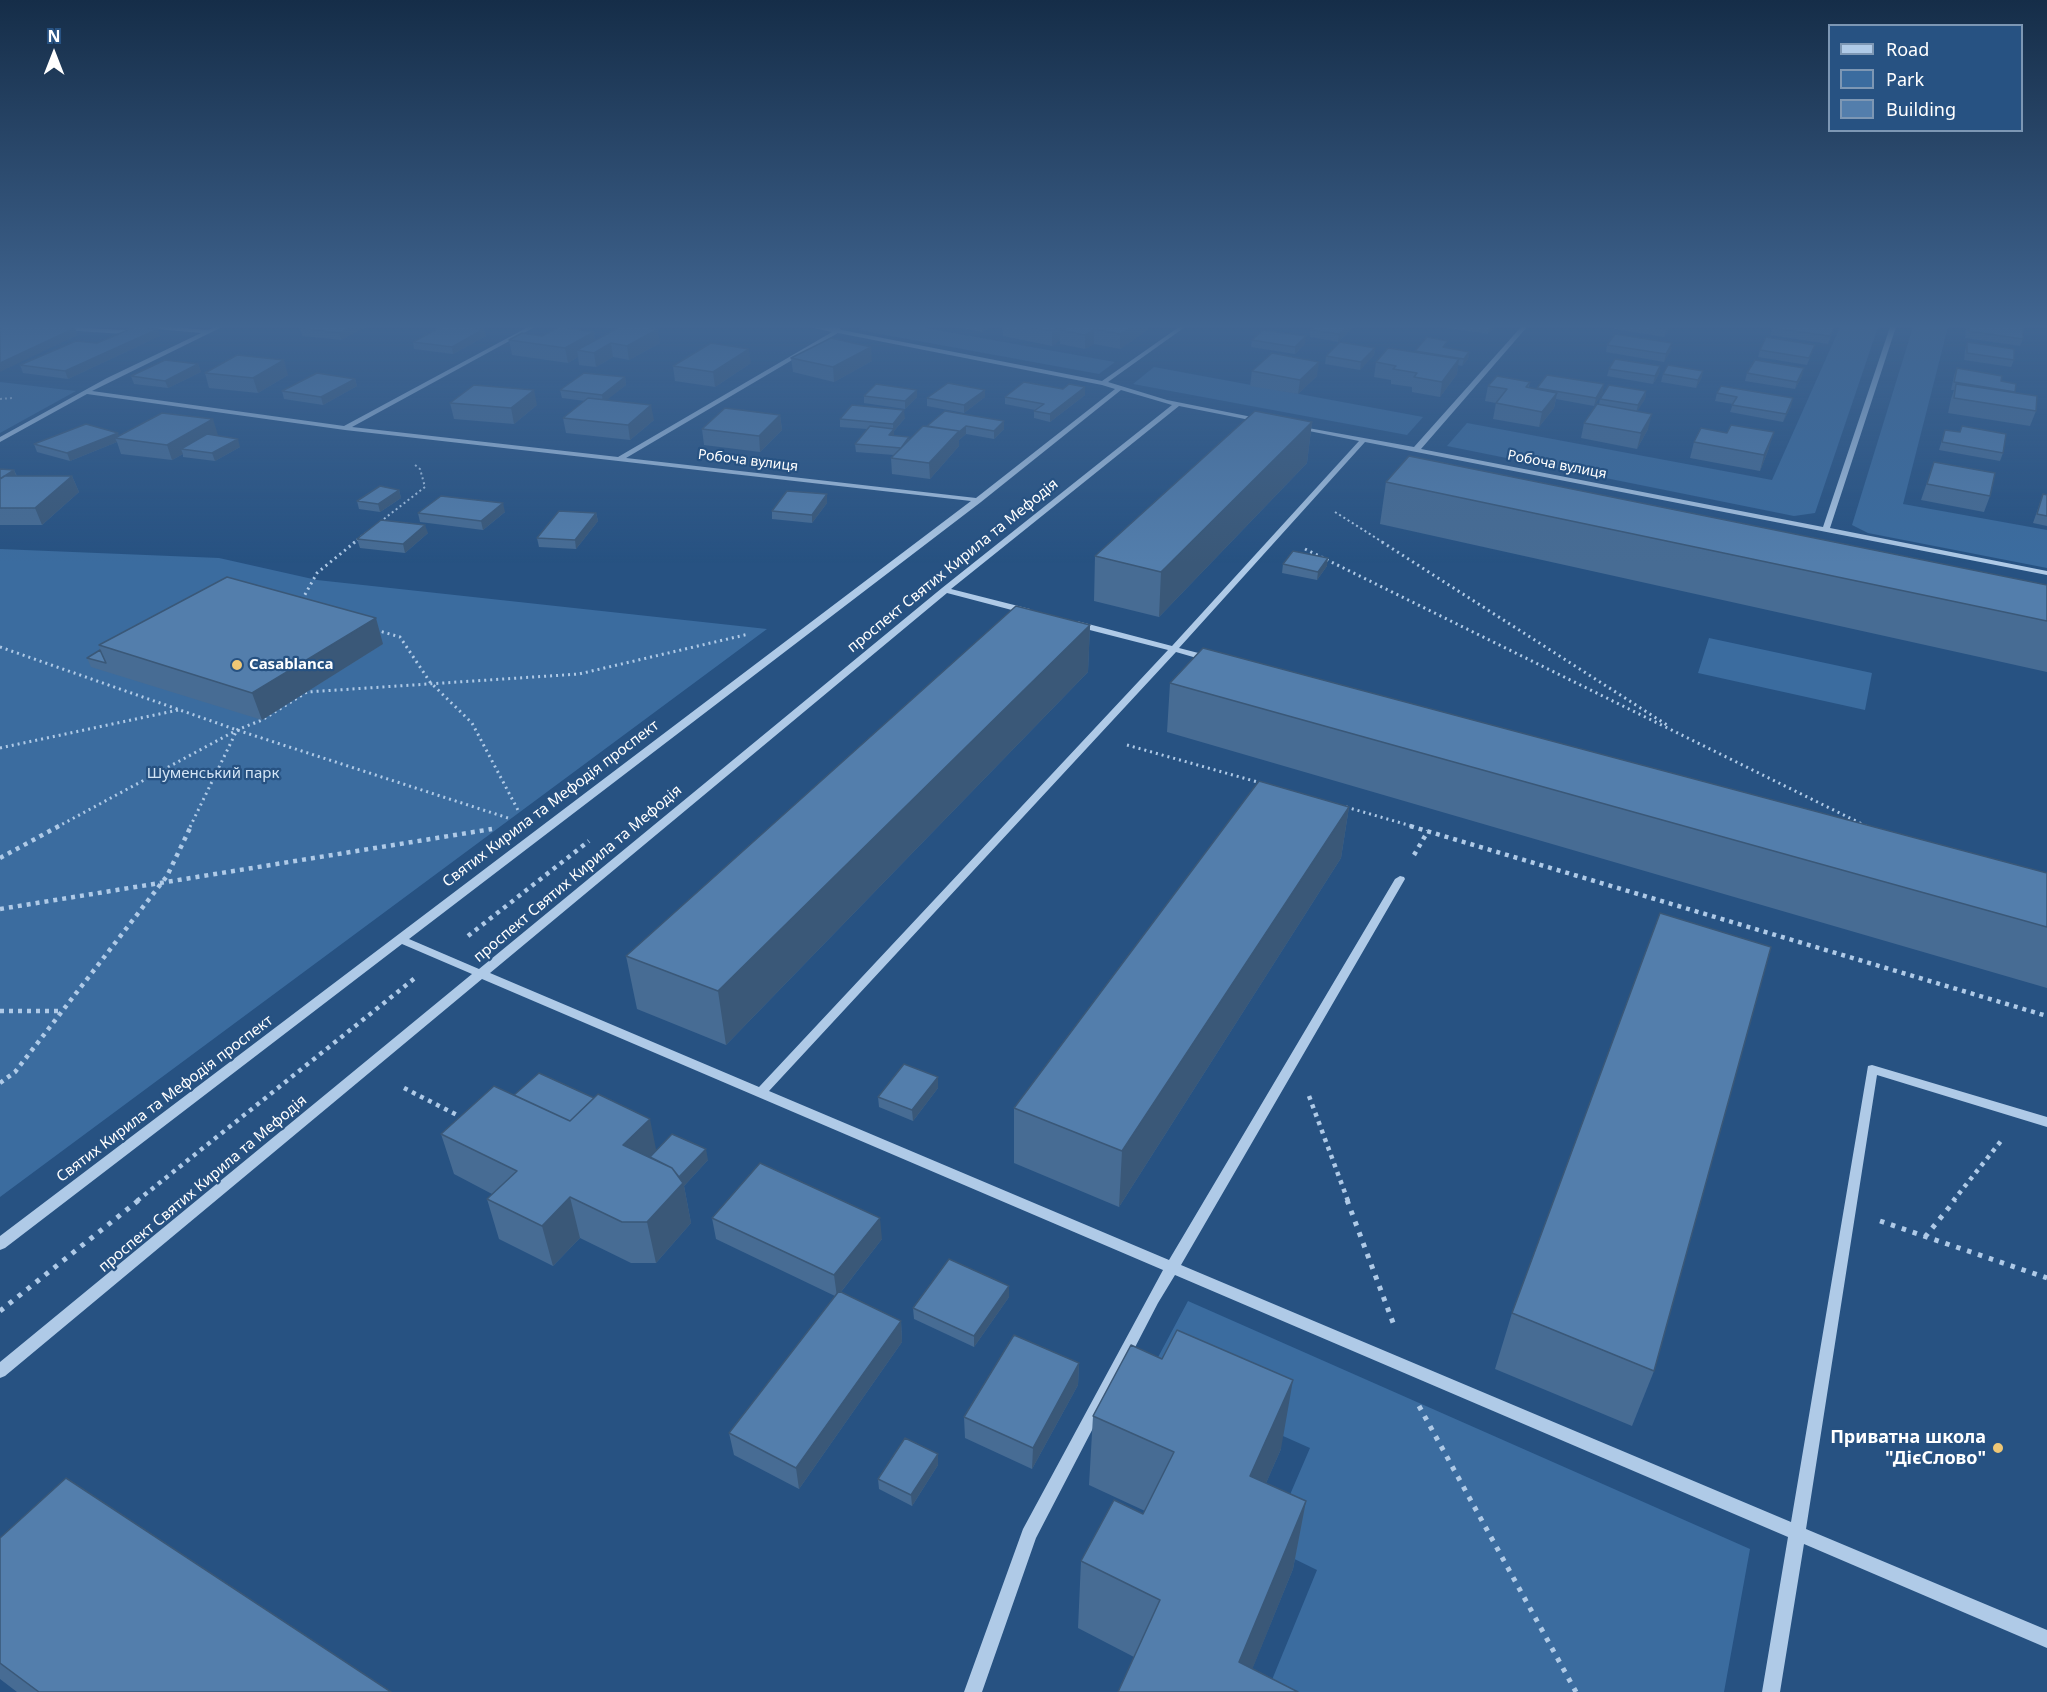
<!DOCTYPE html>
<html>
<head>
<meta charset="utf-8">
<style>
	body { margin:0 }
	#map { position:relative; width:2047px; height:1692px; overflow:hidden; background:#275282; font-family:"Noto Sans",sans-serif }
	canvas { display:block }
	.legend { position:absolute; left:1828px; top:24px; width:195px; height:108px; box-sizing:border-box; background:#275282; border:2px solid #7d97b4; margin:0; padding:8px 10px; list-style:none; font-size:18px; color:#fff }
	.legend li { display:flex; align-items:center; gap:12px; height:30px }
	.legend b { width:30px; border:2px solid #7d97b4 }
	.north { position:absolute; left:24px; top:24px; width:60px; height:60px; -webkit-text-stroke:4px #275282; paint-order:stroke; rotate:0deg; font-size:16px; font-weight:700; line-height:24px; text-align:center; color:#fff }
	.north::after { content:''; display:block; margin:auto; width:21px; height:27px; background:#fff; clip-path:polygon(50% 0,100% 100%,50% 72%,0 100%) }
</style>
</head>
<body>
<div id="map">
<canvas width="2047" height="1692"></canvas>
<ul class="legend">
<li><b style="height:8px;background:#afcae7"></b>Road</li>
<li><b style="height:16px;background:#3b6c9f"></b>Park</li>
<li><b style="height:16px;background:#537eac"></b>Building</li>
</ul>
<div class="north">N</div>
</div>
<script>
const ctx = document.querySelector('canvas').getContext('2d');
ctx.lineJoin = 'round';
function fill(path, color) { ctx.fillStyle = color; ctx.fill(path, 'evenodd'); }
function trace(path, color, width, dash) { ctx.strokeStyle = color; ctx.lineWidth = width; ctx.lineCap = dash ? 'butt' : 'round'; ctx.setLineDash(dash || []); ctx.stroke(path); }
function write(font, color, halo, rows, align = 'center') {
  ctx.font = font + ' "Noto Sans",sans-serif'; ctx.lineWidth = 4.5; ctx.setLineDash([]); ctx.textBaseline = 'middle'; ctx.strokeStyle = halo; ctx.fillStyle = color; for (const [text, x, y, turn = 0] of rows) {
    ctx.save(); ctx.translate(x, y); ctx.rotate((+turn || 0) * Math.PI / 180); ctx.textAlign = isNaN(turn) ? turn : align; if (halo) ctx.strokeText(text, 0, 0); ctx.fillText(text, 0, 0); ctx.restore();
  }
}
fill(new Path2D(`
	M864 327H920L1115 362 1099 374 858 330Z
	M1840 327H1878L1815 513 1794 516 1447 446 1467 423 1772 480Z
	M1913 327H1948L1903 504 2047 530V568L1868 533 1852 525Z
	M1154 367 1423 417 1407 435 1133 384Z
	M0 382 76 391 0 433Z
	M0 549 219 558 317 580 767 629 0 1197Z
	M1709 638 1872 673 1865 710 1698 673Z
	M1188 1301 1750 1549 1724 1692H1267L1317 1570 1268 1546 1310 1448 1148 1376Z`), '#3b6c9f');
trace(new Path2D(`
	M0 399 13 398
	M1335 512 1384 543
	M380 522 425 487 420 469 415 465
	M353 543 367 532`), '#afcae7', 2, [2, 3]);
trace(new Path2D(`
	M1382 542 1667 725
	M1305 549 1866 826
	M302 600 317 573 355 542
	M376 630 400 637 430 682 472 723 519 812
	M0 647 237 730 508 818
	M1127 745 1261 783
	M0 748 178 710
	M1346 807 1415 827
	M57 827 237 730 262 720 307 692 579 674 749 634
	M190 827 237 730`), '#afcae7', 3, [2, 4]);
trace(new Path2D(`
	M1410 826 2047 1016
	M1414 855 1428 831
	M0 858 59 826
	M0 909 492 829
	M468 936 589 841
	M0 1011H62
	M0 1083 15 1072 167 876 191 826
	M404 1088 457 1115
	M1309 1096 1348 1201
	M137 1201 415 978
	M1953 1201 2001 1141`), '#afcae7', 4.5, [4, 5]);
trace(new Path2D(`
	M1347 1200 1395 1328
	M1880 1221 2047 1278
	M1925 1237 1955 1200
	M0 1311 139 1200
	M1419 1406 1576 1692`), '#afcae7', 5, [4.5, 7]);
fill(new Path2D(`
	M64 327 124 330 139 327H147L124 334 62 330V328Z
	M154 327H171L208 330 215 327H222L92 391 344 426 528 327H535L352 427 618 457 832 332 814 328 813 327 839 328 842 330 1102 381 1179 327H1185L1108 382 1167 400 1262 419V421L1260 422 1179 406 951 589 1030 609V613L1027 614 947 593 490 973 759 1087 1168 650 1074 626V622L1077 621 1172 646 1359 441 1299 429 1296 427 1297 426 1414 447 1521 327H1527L1421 449 1823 527 1890 327H1896L1830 528 2047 571V575L1365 442 1179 648 1210 656V660L1207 661 1176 652 769 1091 1169 1260 1395 879 1400 876 1404 877 1405 879 1181 1265 1791 1522 1868 1066 1872 1065 2047 1117V1127L1877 1075 1806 1529 2047 1630V1648L1804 1544 1780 1692H1762L1788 1537 1175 1275 1158 1303 1036 1538 982 1692H964L1023 1529 1163 1270 482 979 5 1376 0 1378V1362L472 974 402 944 5 1248 0 1250V1236L971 501 345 430 87 394 0 442V437L107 378 201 333 157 329ZM838 333 1102 385 1115 389 976 498 626 458ZM1121 390 1172 405 942 588 479 969 409 939 981 502Z`), '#afcae7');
fill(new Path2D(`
	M366 327 341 340 302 336 300 328Z
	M605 327H654L652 328 660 343 629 360 613 357 596 367 579 365 578 357 568 363 512 355 509 340 542 336 595 340 616 328Z
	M955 327H991L982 332Z
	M1002 327H1149V329L1120 349 1094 344 1085 349 1060 344V340L1052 346 1003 336Z
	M1354 327 1338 342 1310 337V330Z
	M1446 327H1495L1488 334 1446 328Z
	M1615 327H1670L1664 337 1614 329Z
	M1773 327H1834L1828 344 1770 335Z
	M1966 327H2017L2023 339 2020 346 1965 338Z
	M158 329 160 336 68 379 23 373 20 365 97 343Z
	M484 329 486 336 453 354 414 349 413 342Z
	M1252 340 1305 344 1295 354 1251 347Z
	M1967 342 2014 360 2011 367 1964 360 1965 350Z
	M1607 345 1671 350 1664 362 1606 352Z
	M1375 348 1374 355 1360 370 1325 364 1326 356Z
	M1447 348 1469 352 1468 359 1462 366 1458 365 1457 374 1440 397 1412 392V387L1391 384V380L1374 377 1376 362 1415 352V351Z
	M1760 350 1812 352 1807 365 1758 357Z
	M791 358 872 361 834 382 793 372Z
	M751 363 715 387 675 381 673 366Z
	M198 364 201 372 168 388 134 384 131 376Z
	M1660 366 1659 374 1653 384 1607 376 1609 369Z
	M1957 368 2001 381 2015 392V393L2036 411 2030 426 1948 413 1951 399 1954 390H1951L1954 376Z
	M1252 371 1317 376 1298 394 1250 386Z
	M1703 371 1701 379 1696 388 1661 382 1663 374Z
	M205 373 288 375 258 393 209 388Z
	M1747 373 1802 376 1795 389 1745 381Z
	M625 377 626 385 606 400 654 420 630 440 566 433 563 418 585 401 562 398 560 390Z
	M355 379 357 386 323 405 284 399 282 391Z
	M1530 382 1529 387 1537 389 1603 392 1594 406 1556 399 1554 408 1539 427 1493 419 1496 403 1485 401 1488 386Z
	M1085 387V395L1050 422 1034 418V411L1035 410 1005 404V397L1063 389Z
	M1646 391 1645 399 1637 411 1648 429 1637 449 1581 438 1584 423 1599 404 1600 399Z
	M1717 393 1791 406 1783 422 1730 412 1733 404 1715 401Z
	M864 396 917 397 905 409 864 403Z
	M985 397 964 413 927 406V398Z
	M450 403 537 405 514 424 454 419Z
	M945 411 1004 429 994 439 966 434 959 440V446L930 479 892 474 891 458 894 455 856 452 855 444 867 429 840 427V419L905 418 894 431V435L910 439 927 426Z
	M780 415 782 430 760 452 704 445 702 429Z
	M1312 422 1307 463 1159 617 1094 601 1095 556Z
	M1945 430 2003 453 2000 461 1939 450Z
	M218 435 215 436 240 447 215 461 183 457V454L172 460 121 454 117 442 70 461 37 452 34 444 119 436Z
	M1694 442 1769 448 1760 471 1690 458Z
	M1934 462 1990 496 1984 512 1921 500Z
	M0 469 14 470 17 476H72L79 492 42 525H0Z
	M1386 482 2047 585V672L1380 524Z
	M399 490 401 498 380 512 359 509 357 501Z
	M2043 494 2047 495V526L2033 523Z
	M827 503 812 523 772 519V511Z
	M505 512 483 530 420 522 418 513Z
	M596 513 598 521 576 549 539 547 537 538Z
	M428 533 405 553 360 548 357 539Z
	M1283 564 1327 566 1317 580 1282 573Z
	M1090 625 1088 672 726 1045 637 1009 626 956Z
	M383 644 262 720 91 667 87 658 100 650 99 645Z
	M1170 683 2047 873V988L1167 732Z
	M1349 807 1341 858 1119 1207 1014 1163V1108Z
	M938 1077V1088L913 1121 879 1107 878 1097Z
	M514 1095 656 1150 708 1160 684 1186 691 1223 656 1263H631L580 1238 553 1266 499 1239 487 1199 492 1194 454 1174 441 1134Z
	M712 1218 882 1239 841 1292 901 1321 902 1342 799 1489 734 1455 729 1433 835 1296 716 1239Z
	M1009 1297 974 1347 914 1319 913 1308Z
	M1512 1313 1654 1371 1632 1426 1495 1369Z
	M1079 1363 1078 1385 1032 1469 965 1438 964 1417Z
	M1093 1416 1281 1449 1266 1483 1306 1501 1293 1569 1252 1669 1134 1657 1078 1628 1081 1561 1143 1514 1145 1511 1089 1485Z
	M938 1454V1465L912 1506 879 1489 878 1479Z
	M0 1538 391 1692H17L0 1679Z`), '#476c94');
fill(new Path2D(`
	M351 327H366L341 340 339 333Z
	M982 327H991L982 332Z
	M1059 327H1078L1060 330V340L1052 346V331Z
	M1132 327H1149V329L1120 349V334Z
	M1347 327H1354L1338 342 1339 334Z
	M1489 327H1495L1488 334Z
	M1668 327H1670L1664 337 1666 329Z
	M75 328 78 335 0 372V363Z
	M158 329 160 336 68 379 65 371Z
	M484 329 486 336 453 354 452 347Z
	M658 329 660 343 629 360 627 346Z
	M1094 329V344L1085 349V335Z
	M594 332 596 346 577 350 578 357 568 363 565 348Z
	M1306 336 1305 344 1295 354V347Z
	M611 343 613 357 596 367 594 353Z
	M1672 343 1671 350 1664 362 1666 354Z
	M871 347 872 361 834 382 833 367Z
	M1375 348 1374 355 1360 370 1361 362Z
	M749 349 751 363 715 387 713 372Z
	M1469 352 1468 359 1462 366 1464 359Z
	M1459 359 1457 374 1440 397 1442 382Z
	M284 360 288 375 258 393 253 378Z
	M1319 362 1317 376 1298 394 1300 380Z
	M198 364 201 372 168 388 165 381Z
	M1660 366 1659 374 1653 384 1655 376Z
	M1804 368 1802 376 1795 389 1797 382Z
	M1703 371 1701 379 1696 388 1698 380Z
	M625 377 626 385 603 403 602 395Z
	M355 379 357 386 323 405 321 397Z
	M1604 384 1603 392 1594 406 1596 398Z
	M1085 387V395L1050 422V414Z
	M534 390 537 405 514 424 511 408Z
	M917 390V397L905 409V401Z
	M985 390V397L964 413V405Z
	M1646 391 1645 399 1636 413 1638 405Z
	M1557 393 1554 408 1539 427 1542 412Z
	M1793 398 1791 406 1783 422 1786 414Z
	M651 405 654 420 630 440 628 425Z
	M904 410 905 418 894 431V437L889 435 893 429V424Z
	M1652 414 1648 429 1637 449 1641 433Z
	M780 415 782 430 760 452 759 436Z
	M213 419 218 435 190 450 181 449 183 454 172 460 167 445Z
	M1004 421V429L994 439V431Z
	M1312 422 1307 463 1159 617 1161 572Z
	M966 426V434L959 440V446L930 479 929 463 959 431Z
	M1774 432 1769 448 1760 471 1764 455Z
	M118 433 120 438H115L117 442 70 461 67 453Z
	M238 439 240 447 215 461 212 453Z
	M14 470 17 478 0 479Z
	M72 476 79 492 42 525 35 508Z
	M399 490 401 498 380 512 378 504Z
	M827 494V503L812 523V515Z
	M503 503 505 512 483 530 481 521Z
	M596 513 598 521 576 549 575 540Z
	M425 525 428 533 405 553 403 544Z
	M1328 558 1327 566 1317 580 1318 572Z
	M376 618 383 644 262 720 252 693Z
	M1090 625 1088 672 726 1045 718 991Z
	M1349 807 1341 858 1119 1207 1122 1151Z
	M938 1077V1088L913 1121 912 1110Z
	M650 1119 658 1159 649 1168 623 1145Z
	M706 1149 708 1160 684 1186 691 1223 656 1263 647 1222 676 1181Z
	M570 1197 580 1238 553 1266 542 1226Z
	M880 1218 882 1239 837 1297 834 1275Z
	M1009 1286V1297L974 1347V1336Z
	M901 1321 902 1342 799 1489 796 1468Z
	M1079 1363 1078 1385 1032 1469 1033 1448Z
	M1293 1380 1281 1449 1239 1545 1250 1476Z
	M938 1454V1465L912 1506 911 1495Z
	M1306 1501 1293 1569 1243 1692 1239 1662Z`), '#3a5878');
const building = new Path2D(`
	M0 327H50L75 328 0 363Z
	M135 327 158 329 65 371 20 365 76 341 97 343Z
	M304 327H351L339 333 300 328Z
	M441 327H465L484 329 452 347 413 342Z
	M559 327 594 332 565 348 509 340 522 333 542 336Z
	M620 327H645L658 329 627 346 611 343 594 353 577 350Z
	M1026 327H1059L1052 331Z
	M1066 327H1132L1120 334 1094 329 1085 335 1060 330Z
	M1314 327H1347L1339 334 1310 330Z
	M1647 327H1668L1666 329Z
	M1773 327H1834L1830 336 1772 328Z
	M1968 327H2023V339L1968 331Z
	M1263 330 1306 336 1295 347 1252 340Z
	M1615 334 1672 343 1666 354 1607 345Z
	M1427 337 1448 341 1443 347 1469 352 1464 359 1415 351Z
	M1766 337 1815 345 1809 358 1760 350Z
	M831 338 871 347 833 367 791 358Z
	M1340 342 1375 348 1361 362 1326 356Z
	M1967 342 2014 349V360L1967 353Z
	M711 343 749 349 713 372 673 366Z
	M1388 348 1459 359 1442 382 1414 377 1417 373 1393 369 1396 366 1376 362Z
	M1272 353 1319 362 1300 380 1252 371Z
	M237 355 284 360 253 378 205 373Z
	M1615 359 1660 366 1655 376 1609 369Z
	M165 360 198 364 165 381 131 376Z
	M1755 360 1804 368 1797 382 1747 373Z
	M1668 365 1703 371 1698 380 1663 374Z
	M1957 368 2002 376 2001 381 2016 384 2015 392 1954 382Z
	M317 373 355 379 321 397 282 391Z
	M584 373 625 377 602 395 560 390Z
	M1547 375 1604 384 1596 398 1537 388Z
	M1497 376 1530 382 1526 387 1557 393 1542 412 1496 403 1507 389 1488 386Z
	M1024 382 1063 389 1069 384 1085 387 1050 414 1034 411 1044 404 1005 397Z
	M948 383 985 390 964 405 927 398Z
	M876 384 917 390 905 401 864 396Z
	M1956 384 2037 396 2036 411 1954 398Z
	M474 385 534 390 511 408 450 403Z
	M1609 385 1646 391 1638 405 1600 399Z
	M1721 386 1793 398 1786 414 1732 405 1737 397 1717 393Z
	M588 398 651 405 628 425 563 418Z
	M1597 404 1652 414 1641 433 1584 423Z
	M852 405 904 410 893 424 840 419Z
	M725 408 780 415 759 436 702 429Z
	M945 411 1004 421 994 431 966 426 959 432V431L927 426Z
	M1255 411 1312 422 1161 572 1095 556Z
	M162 413 213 419 167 445 115 438Z
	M86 424 118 433 67 453 34 444Z
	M1731 425 1774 432 1764 455 1694 442 1701 428 1727 433Z
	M870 426 894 429 889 435 909 437 901 448 855 444Z
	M923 426 959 431 929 463 891 458Z
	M1962 426 2006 434 2003 453 1942 442 1945 430 1960 432Z
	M207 434 238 439 212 453 181 449Z
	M1409 456 2047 585V621L1386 482Z
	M1934 462 1995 473 1990 496 1927 484Z
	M0 469 14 470 0 479Z
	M4 476H72L35 508H0V479Z
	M380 486 399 490 378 504 357 501Z
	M787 491 827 494 812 515 772 511Z
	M2043 494 2047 495V516L2037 514Z
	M441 496 503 503 481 521 418 513Z
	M559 511 596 513 575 540 537 538Z
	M381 520 425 525 403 544 357 539Z
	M1293 551 1328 558 1318 572 1283 564Z
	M227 577 376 618 252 693 99 645Z
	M1016 606 1090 625 718 991 626 956Z
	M1203 648 2047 873V927L1170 683Z
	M100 650 106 663 87 658Z
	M1259 781 1349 807 1122 1151 1014 1108Z
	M1660 913 1771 947 1654 1371 1512 1313Z
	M904 1064 938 1077 912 1110 878 1097Z
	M539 1073 594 1098 570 1121 514 1095Z
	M494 1086 570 1121 598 1094 650 1119 623 1145 672 1168 683 1183 647 1222H622L570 1197 542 1226 487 1199 517 1171 441 1134Z
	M672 1134 706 1149 679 1177 672 1168 650 1157Z
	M760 1163 880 1218 834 1275 712 1218Z
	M949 1259 1009 1286 974 1336 913 1308Z
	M839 1291 901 1321 796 1468 729 1433Z
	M1177 1330 1293 1380 1250 1476 1306 1501 1239 1662 1298 1692H1118L1160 1600 1081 1561 1114 1500 1143 1514 1174 1452 1093 1416 1131 1345 1162 1359Z
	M1014 1335 1079 1363 1033 1448 964 1417Z
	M905 1438 938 1454 911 1495 878 1479Z
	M66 1478 391 1692H39L0 1663V1538Z`);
fill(building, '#537eac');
trace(building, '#3a5878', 1.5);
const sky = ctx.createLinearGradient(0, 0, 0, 563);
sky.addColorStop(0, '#152d48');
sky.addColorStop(0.58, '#416692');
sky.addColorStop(1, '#41669200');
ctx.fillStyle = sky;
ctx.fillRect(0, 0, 2047, 563);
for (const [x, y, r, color] of [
	[237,665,6,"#efc775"],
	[1998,1448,6,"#efc775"]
]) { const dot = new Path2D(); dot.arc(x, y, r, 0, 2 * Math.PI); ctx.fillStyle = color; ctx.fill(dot); trace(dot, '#275282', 2); }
write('14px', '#fff', '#275282', [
	["Робоча вулиця",748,461,7],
	["Робоча вулиця",1557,465,11]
]);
write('15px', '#fff', '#275282', [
	["проспект Святих Кирила та Мефодія",953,566,-39],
	["Святих Кирила та Мефодія проспект",551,804,-37],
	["проспект Святих Кирила та Мефодія",578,874,-40],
	["Святих Кирила та Мефодія проспект",165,1099,-37],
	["проспект Святих Кирила та Мефодія",203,1184,-40]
]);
write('bold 15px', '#fff', '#275282', [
	["Casablanca",249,665]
], 'left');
write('15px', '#d2e4f5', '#275282', [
	["Шуменський парк",213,774]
]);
write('bold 18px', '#fff', '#275282', [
	["Приватна школа",1986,1438],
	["\"ДієСлово\"",1986,1459]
], 'right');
</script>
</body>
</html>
